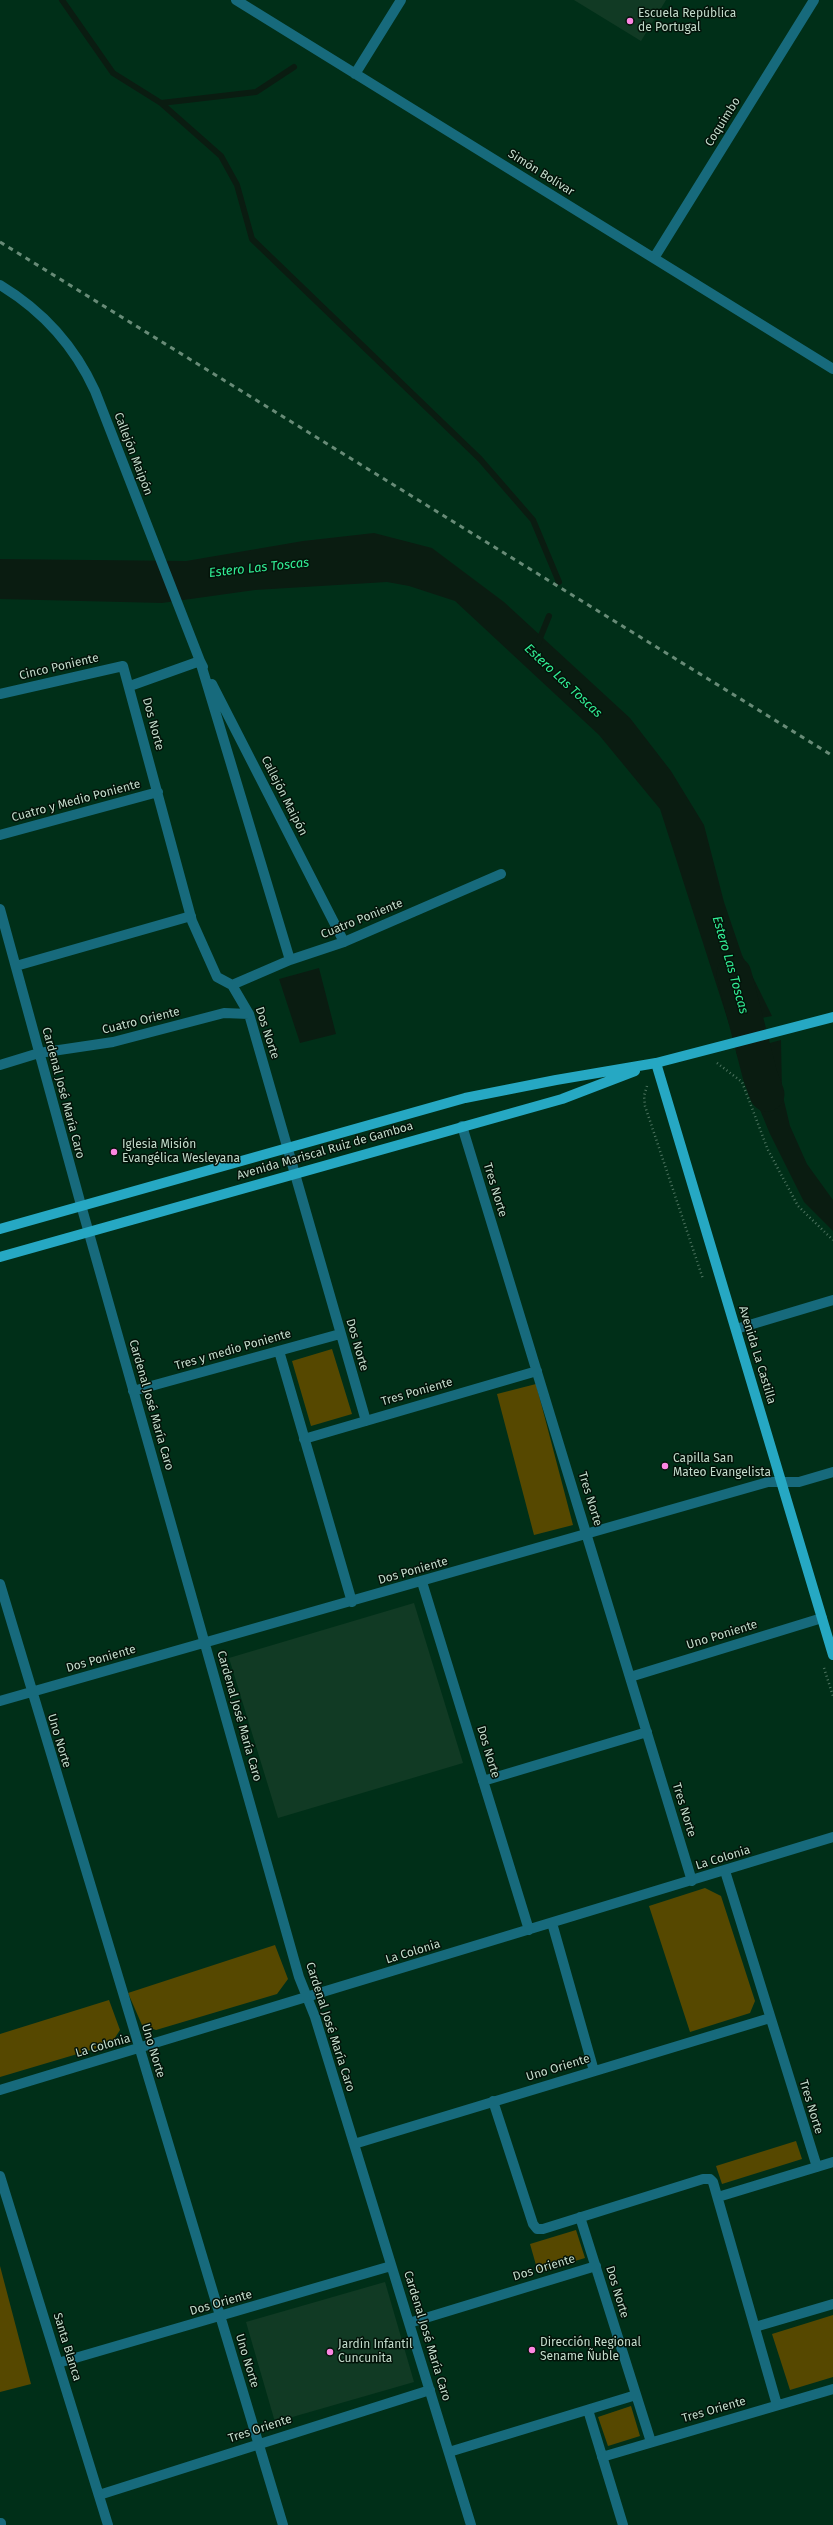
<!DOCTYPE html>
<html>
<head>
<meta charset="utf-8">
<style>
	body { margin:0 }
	canvas { display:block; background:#002f18 }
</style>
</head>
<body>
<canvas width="833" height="2525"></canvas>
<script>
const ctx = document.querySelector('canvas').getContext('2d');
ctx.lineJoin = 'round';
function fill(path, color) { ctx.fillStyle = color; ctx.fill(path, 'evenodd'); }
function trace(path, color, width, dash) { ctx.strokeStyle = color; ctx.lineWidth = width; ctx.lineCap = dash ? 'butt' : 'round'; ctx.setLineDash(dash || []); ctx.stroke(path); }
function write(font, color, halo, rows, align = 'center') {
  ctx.font = font + ' "Fira Sans",sans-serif'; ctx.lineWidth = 3; ctx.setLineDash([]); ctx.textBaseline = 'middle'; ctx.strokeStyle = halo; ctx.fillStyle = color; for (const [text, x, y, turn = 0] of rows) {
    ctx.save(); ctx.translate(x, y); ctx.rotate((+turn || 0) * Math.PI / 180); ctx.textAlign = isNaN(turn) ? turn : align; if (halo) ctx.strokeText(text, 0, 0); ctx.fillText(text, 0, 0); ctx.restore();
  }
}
fill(new Path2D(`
	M574 0H666L641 41Z
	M414 1603 463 1763 278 1818 229 1658Z
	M385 2282 414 2382 275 2422 246 2322Z`), '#113a24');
fill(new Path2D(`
	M332 1349 352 1414 311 1426 292 1361Z
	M536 1384 573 1525 534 1535 497 1394Z
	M705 1888 721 1896 755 2001 750 2013 690 2032 649 1906Z
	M275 1945 288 1979 277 1994 156 2030 142 2025 128 1993Z
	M109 2000 120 2030 111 2044 0 2077V2034Z
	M796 2141 802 2159 722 2184 716 2166Z
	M576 2230 585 2258 538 2272 530 2244Z
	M0 2266 31 2384 0 2392Z
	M833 2315V2377L790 2390 772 2334Z
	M631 2406 640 2436 608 2446 598 2417Z`), '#564800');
fill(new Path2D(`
	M374 533 432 548 504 602 630 718 671 771 704 825 724 902 742 955 772 1016 729 1024 660 809 599 735 455 601 409 586 387 582 255 590 162 603 0 599V559L186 561 303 541Z
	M319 968 336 1034 300 1043 279 979Z
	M781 1040 782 1092 790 1126 807 1164 833 1200V1231L804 1202 770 1134 736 1052Z`), '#0a1c11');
trace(new Path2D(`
	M62 0 113 73 161 103 221 156 237 185 252 239 480 459 533 520 559 582
	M161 103 256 92 294 67
	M538 643 549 616`), '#0a1c11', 6);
trace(new Path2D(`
	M734 974 760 1075 767 1094`), '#0a1c11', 35);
trace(new Path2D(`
	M717 1063 742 1082 768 1150 798 1206 833 1240
	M647 1086 644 1096 645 1106 703 1279
	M824 1668 833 1696`), '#4e7460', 2.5, [1, 3]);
trace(new Path2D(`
	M236 0 833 369
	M355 74 401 0
	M654 258 814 0
	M0 285C43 311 74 345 95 391L200 661 290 960
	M212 684 344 942
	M130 686 200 661 203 667
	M0 694 123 666 192 921 217 977 232 985 249 1014 366 1421
	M0 835 158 792
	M0 909 81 1205 299 1977 315 2017 471 2525
	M16 966 191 916
	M232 985 290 960 344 942 501 874
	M0 1065 39 1053 113 1042 224 1013 249 1014
	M462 1126 692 1881
	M736 1329 833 1300
	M279 1351 352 1602
	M133 1391 340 1334
	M304 1439 537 1371
	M422 1582 529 1930
	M0 1584 283 2525
	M630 1677 822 1618
	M0 1701 768 1482H799L833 1472
	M483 1781 647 1732
	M725 1871 817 2167
	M552 1923 594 2071
	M0 2090 833 1837
	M493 2101 533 2224 537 2229H543L703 2179H710L713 2182 777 2405
	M354 2144 770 2018
	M0 2176 108 2525
	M718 2197 833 2162
	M580 2217 651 2442
	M409 2323 596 2266
	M755 2327 833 2304
	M58 2363 391 2266
	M588 2410 623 2525
	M449 2452 636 2395
	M602 2457 833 2389
	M99 2495 430 2390
	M1 2523V2525`), '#176a7c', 10);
trace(new Path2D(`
	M656 1063 833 1655
	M0 1229 465 1098 556 1080 656 1063 833 1017
	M0 1257 562 1099 635 1071`), '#26a8c3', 10);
trace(new Path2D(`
	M0 242 833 756`), '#688b77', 3, [5, 5]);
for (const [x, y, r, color] of [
	[630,21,4,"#fd86e2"],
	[114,1152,4,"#fd86e2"],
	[665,1466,4,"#fd86e2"],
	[532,2350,4,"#fd86e2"],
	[330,2352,4,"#fd86e2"]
]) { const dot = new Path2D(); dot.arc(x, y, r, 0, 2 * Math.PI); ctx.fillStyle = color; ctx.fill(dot); trace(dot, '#031309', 1.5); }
write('12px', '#c3dbcb', '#031309', [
	["Escuela República",638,14],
	["de Portugal",638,28],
	["Iglesia Misión",122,1145],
	["Evangélica Wesleyana",122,1159],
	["Capilla San",673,1459],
	["Mateo Evangelista",673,1473],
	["Dirección Regional",540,2343],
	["Sename Ñuble",540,2357],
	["Jardín Infantil",338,2345],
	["Cuncunita",338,2359]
], 'left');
write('12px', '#c3dbcb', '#031309', [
	["Coquimbo",723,122,-58],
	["Simón Bolívar",541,173,32],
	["Callejón Maipón",133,454,69],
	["Cinco Poniente",59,667,-13],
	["Dos Norte",153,724,75],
	["Callejón Maipón",284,796,63],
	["Cuatro y Medio Poniente",76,801,-15],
	["Cuatro Poniente",362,919,-22],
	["Cuatro Oriente",141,1021,-14],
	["Dos Norte",267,1033,72],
	["Cardenal José María Caro",63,1093,75],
	["Avenida Mariscal Ruiz de Gamboa",325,1151,-16],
	["Tres Norte",495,1190,73],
	["Dos Norte",357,1345,74],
	["Tres y medio Poniente",233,1350,-16],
	["Avenida La Castilla",757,1355,73],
	["Tres Poniente",417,1392,-16],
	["Cardenal José María Caro",151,1405,74],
	["Tres Norte",590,1499,73],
	["Dos Poniente",413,1571,-16],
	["Uno Poniente",722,1635,-17],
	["Dos Poniente",101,1659,-16],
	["Cardenal José María Caro",239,1716,74],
	["Uno Norte",59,1741,73],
	["Dos Norte",488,1752,73],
	["Tres Norte",684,1810,73],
	["La Colonia",723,1858,-17],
	["La Colonia",413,1952,-17],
	["Cardenal José María Caro",330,2027,72],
	["La Colonia",103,2046,-16],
	["Uno Norte",153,2051,73],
	["Uno Oriente",558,2068,-17],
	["Tres Norte",811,2107,73],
	["Dos Oriente",544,2268,-17],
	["Dos Norte",617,2292,73],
	["Dos Oriente",221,2303,-16],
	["Cardenal José María Caro",427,2336,73],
	["Santa Blanca",67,2347,73],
	["Uno Norte",247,2361,73],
	["Tres Oriente",714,2410,-16],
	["Tres Oriente",260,2429,-18]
]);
write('italic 13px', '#32ed95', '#031309', [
	["Estero Las Toscas",259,568,-6],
	["Estero Las Toscas",563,681,43],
	["Estero Las Toscas",730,965,74]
]);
</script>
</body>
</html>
